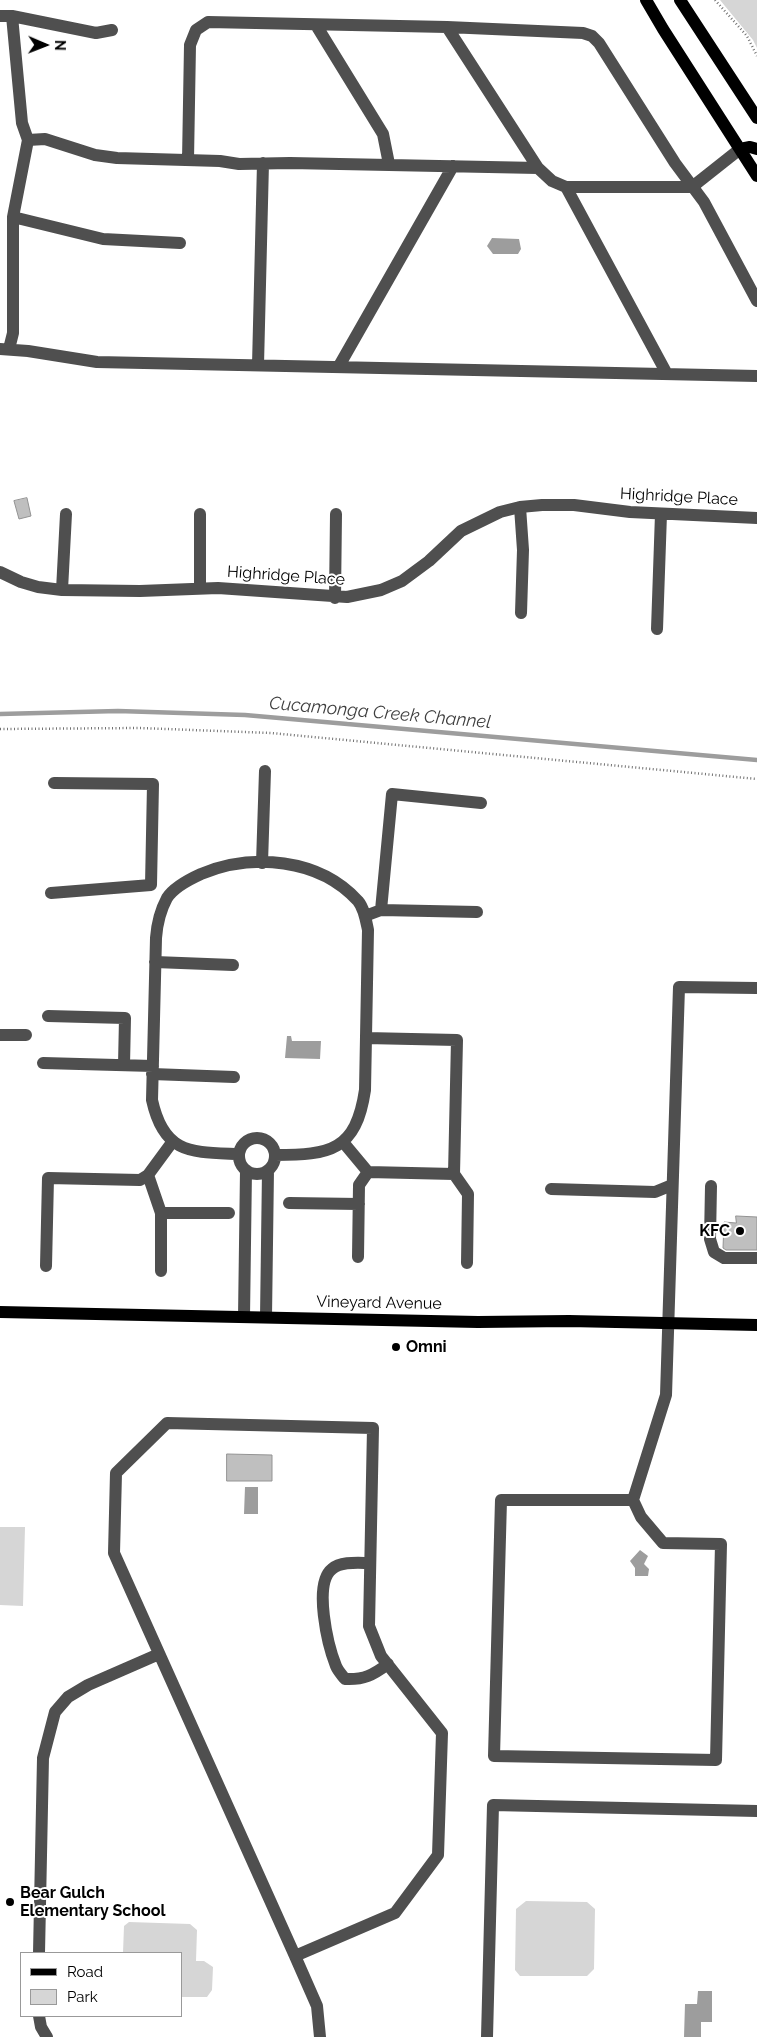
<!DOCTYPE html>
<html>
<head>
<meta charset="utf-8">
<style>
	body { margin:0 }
	#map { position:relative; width:757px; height:2037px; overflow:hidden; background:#fff; font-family:Raleway,sans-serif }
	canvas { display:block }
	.legend { position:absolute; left:20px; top:1952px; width:162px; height:65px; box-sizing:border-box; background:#fff; border:1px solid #999; margin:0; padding:6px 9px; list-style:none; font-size:15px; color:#000 }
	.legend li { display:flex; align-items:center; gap:10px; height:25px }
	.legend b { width:25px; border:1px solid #999 }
	.north { position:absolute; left:20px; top:20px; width:50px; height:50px; -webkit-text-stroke:4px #fff; paint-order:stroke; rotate:91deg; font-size:14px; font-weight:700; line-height:20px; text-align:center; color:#000 }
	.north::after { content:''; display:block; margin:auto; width:18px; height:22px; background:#000; clip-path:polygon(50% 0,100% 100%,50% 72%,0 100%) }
</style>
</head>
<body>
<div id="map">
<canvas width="757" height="2037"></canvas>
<ul class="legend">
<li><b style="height:6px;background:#000"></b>Road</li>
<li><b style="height:14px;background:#d6d6d6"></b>Park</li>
</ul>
<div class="north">N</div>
</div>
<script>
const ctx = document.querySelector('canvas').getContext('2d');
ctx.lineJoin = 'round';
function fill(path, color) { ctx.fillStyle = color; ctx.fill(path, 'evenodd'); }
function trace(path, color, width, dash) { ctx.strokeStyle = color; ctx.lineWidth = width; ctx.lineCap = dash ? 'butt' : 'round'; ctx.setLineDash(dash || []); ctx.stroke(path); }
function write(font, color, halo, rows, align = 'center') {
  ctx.font = font + ' Raleway,sans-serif'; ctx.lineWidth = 4; ctx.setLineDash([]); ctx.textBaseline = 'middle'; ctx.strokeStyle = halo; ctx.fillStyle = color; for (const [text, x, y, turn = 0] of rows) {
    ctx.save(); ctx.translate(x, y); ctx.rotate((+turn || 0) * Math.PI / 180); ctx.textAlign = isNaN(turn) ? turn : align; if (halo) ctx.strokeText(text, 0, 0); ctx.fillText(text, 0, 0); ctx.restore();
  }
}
fill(new Path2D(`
	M720 0H757V48L753 40Z
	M0 1527H25L23 1606 0 1605Z
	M526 1901 587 1902 595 1909 594 1969 587 1976H520L515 1970 516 1909Z
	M129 1922 190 1924 197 1930 196 1961H204L213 1967 212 1990 207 1997H181V1953H123L124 1926Z`), '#d6d6d6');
fill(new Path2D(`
	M492 238 519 239 521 249 518 254H493L487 246Z
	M287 1036H291L292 1041H321L320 1059 285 1058Z
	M245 1487H258V1514H244Z
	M640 1550 648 1556 644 1564 649 1569 648 1576H635V1568L630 1561Z
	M698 1991H712V2022H701V2037H684L685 2004H697Z`), '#9d9d9d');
trace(new Path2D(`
	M0 714 118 711 245 715 757 760`), '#9d9d9d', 4.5);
const building = new Path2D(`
	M27 498 31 516 19 519 14 501Z
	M736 1216 757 1217V1250H726L723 1248 724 1222 736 1223Z
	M227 1454 272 1455V1481H227Z`);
fill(building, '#bfbfbf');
trace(building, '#939393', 1);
trace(new Path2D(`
	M715 0 747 36 757 56
	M0 729 140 728 271 733 757 779`), '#717171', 2.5, [1, 2.5]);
trace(new Path2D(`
	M0 16H12L96 33 112 30
	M316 25 383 134 389 164
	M447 27 538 168
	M28 140 45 139 95 155 117 158 220 161 239 164 290 163 538 168 552 181 566 187H692L740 149
	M188 160 190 45 196 30 208 22 447 27 583 33 592 36 599 43 675 163 704 202 757 301
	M566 187 667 374
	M13 217 103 239 180 243
	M0 349 28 351 97 362 757 376
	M9 349 13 333V217L28 140 22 123 12 16
	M258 365 263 163
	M339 366 453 166
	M520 507 523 550 521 613
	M0 572 21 582 38 587 62 590 140 591 218 588 347 597 381 590 402 581 429 561 461 531 500 512 520 507 542 505H574L630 512 757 518
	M200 588V514
	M62 590 66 514
	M335 598 336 514
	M657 629 661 514
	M262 863 265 771
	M51 893 151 885 153 784 54 783
	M381 910 477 912
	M365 916 381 910 392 794 481 803
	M155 962 233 965
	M48 1016 125 1018 124 1065
	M0 1035H26
	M366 1038 457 1040 454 1174
	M43 1063 153 1066
	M152 1074 234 1077
	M239 1156a18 18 0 1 1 36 0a18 18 0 1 1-36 0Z
	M343 1142 368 1172 454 1174 468 1194 467 1263
	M239 1154C192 1152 164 1155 152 1100L156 938C157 924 160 911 167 898 174 887 190 879 201 874 252 853 319 858 358 901 364 908 366 920 368 930L365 1090C356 1151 330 1155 275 1155
	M711 1186 710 1239 714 1252 724 1258H757
	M551 1189 655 1192 672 1185
	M289 1203 359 1204
	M161 1213H229
	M358 1257 359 1185 368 1172
	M46 1266 48 1178 140 1180 148 1175
	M161 1271V1213L148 1175 173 1141
	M244 1317 246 1170
	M266 1317 268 1170
	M167 1423 373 1428 369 1626 381 1656 442 1733 438 1855 395 1913 295 1956 114 1553 116 1473Z
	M501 1500H633L641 1517 663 1543 721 1544 716 1760 494 1756Z
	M633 1500 666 1395 679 987 757 988
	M370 1563C359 1563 341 1561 332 1569 313 1584 328 1646 336 1666 338 1671 342 1675 345 1679 364 1680 373 1675 388 1664
	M39 1953 43 1758 55 1712 68 1697 88 1685 159 1654
	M295 1956 317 2006 320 2037
	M39 2016 41 2027 47 2037
	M487 2037 493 1805 757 1811`), '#4f4f4f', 12);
trace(new Path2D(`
	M646 0 663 29 757 176
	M680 0 757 118
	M740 149 750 147 757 149
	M0 1312 478 1322 569 1321 757 1325`), '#000', 12);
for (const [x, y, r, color] of [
	[740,1231,5,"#000"],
	[396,1347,5,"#000"],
	[10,1902,5,"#000"]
]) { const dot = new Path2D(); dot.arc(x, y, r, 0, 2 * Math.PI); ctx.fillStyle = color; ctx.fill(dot); trace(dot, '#fff', 2); }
write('16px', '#000', '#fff', [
	["Highridge Place",679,497,3],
	["Highridge Place",286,576,4],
	["Vineyard Avenue",379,1303,1]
]);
write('bold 16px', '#000', '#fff', [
	["KFC",730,1231,"right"],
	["Omni",406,1347],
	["Bear Gulch",20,1893],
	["Elementary School",20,1911]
], 'left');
write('italic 18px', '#3e3e3e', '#fff', [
	["Cucamonga Creek Channel",380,713,5]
]);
</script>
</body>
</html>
